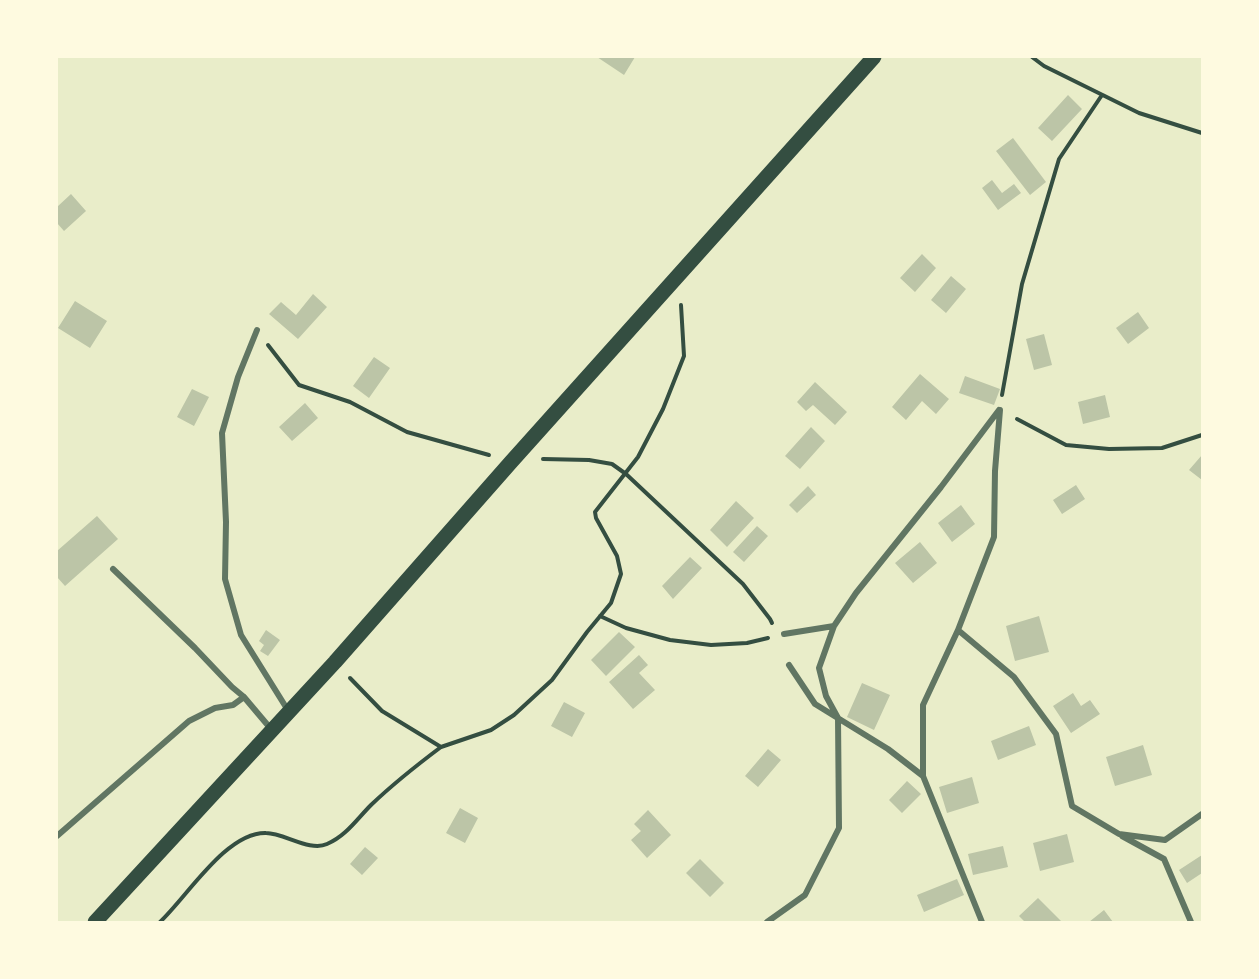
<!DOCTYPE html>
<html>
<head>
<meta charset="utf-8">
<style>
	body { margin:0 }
	#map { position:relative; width:1259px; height:979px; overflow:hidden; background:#e9edc9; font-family:"Source Sans 3",sans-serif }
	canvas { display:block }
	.frame { position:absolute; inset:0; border:58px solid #fefae0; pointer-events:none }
</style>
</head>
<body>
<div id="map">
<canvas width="1259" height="979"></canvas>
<div class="frame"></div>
</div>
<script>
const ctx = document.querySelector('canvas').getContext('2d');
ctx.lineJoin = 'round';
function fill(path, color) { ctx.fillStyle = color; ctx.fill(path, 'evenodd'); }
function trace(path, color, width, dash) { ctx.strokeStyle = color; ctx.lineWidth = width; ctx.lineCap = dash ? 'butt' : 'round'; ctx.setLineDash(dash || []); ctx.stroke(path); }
fill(new Path2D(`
	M597 57H635L624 75Z
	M1068 95 1082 109 1052 141 1038 128Z
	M1013 138 1046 182 1030 195 996 151Z
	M992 180 1002 193 1014 184 1021 193 998 210 982 188Z
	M71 194 86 211 64 231 57 223V207Z
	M922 254 936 268 915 292 900 278Z
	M951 276 966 289 946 313 931 300Z
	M313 294 327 307 298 339 269 314 281 302 296 315Z
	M75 301 107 321 90 348 58 328Z
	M1138 312 1149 328 1128 344 1116 328Z
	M1044 334 1052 365 1034 370 1026 339Z
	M374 357 390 368 369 398 353 386Z
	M920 374 949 399 936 414 922 401 906 420 892 407Z
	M965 376 1000 389 994 405 959 393Z
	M815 382 847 412 835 425 813 405 806 411 797 402Z
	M192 389 209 397 194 426 177 417Z
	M1105 395 1110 417 1083 424 1078 402Z
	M305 403 318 418 292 441 279 427Z
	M811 427 825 441 800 469 785 456Z
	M1202 455V480L1189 470Z
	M1076 485 1085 499 1062 514 1053 500Z
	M808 486 816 495 797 513 789 505Z
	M736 501 754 518 727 547 710 530Z
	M961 505 975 524 952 542 938 523Z
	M97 516 118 539 65 586 57 577V551Z
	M757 526 768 536 744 562 733 552Z
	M920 542 937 563 913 583 895 563Z
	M690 557 702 568 673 599 662 586Z
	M1039 616 1049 652 1015 661 1006 626Z
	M266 630 280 640 268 656 260 651 264 645 259 641Z
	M619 632 635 647 606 676 591 660Z
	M639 655 648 665 639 673 655 690 633 709 609 682Z
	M862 683 890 695 874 730 847 717Z
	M1073 693 1081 706 1090 700 1100 714 1071 733 1053 706Z
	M564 702 585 713 572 737 551 726Z
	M1029 726 1036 745 998 760 991 741Z
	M1143 745 1152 775 1115 786 1106 757Z
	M768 749 781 760 758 787 745 776Z
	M972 777 979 803 947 813 939 787Z
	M907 781 921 794 902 813 889 800Z
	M460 808 478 818 465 843 446 833Z
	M648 810 671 835 647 858 631 840 641 831 634 824Z
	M1067 834 1074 862 1040 871 1033 843Z
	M1003 846 1008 867 973 875 968 854Z
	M365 847 378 858 362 875 350 864Z
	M1202 855V873L1187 883 1179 870Z
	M700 859 724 883 710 897 686 873Z
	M957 879 964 895 924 912 917 895Z
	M1038 898 1062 922H1025L1019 916Z
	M1104 910 1113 922H1089Z`), '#bcc5a7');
trace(new Path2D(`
	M1032 57 1044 66 1139 113 1202 133
	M268 345 299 385 350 402 407 432 489 455
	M1002 395 1022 284 1059 159 1102 95
	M1017 419 1066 445 1109 449 1162 448 1202 435
	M543 459 589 460 612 464 626 474 743 584 770 619 772 623
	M600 616 626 628 670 640 711 645 747 643 768 638
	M350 678 382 711 441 747 491 730 514 715 552 680 587 632 611 603 621 574 617 556 596 518 595 512 638 457 663 409 684 356 681 305
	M160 922C187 897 226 832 266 833 284 833 310 852 327 844 346 836 357 819 371 805 393 784 417 765 441 747`), '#344e41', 4);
trace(new Path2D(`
	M257 330 238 377 222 433 226 522 225 579 241 635 289 712
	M113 569 195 648 232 687 244 697 271 729
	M958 630 1014 677 1056 734 1072 806 1119 834 1165 840 1202 814
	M784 634 834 626 856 593 941 487 999 410
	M789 665 815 704 888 749 923 776V705L958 630 994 537 995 471 1000 410
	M923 776 982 922
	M57 836 189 721 215 708 233 705 244 697
	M1122 836 1164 859 1191 922
	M767 922 805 895 839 828 838 718 826 696 819 668 834 626`), '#617663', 6);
trace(new Path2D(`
	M95 922 335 662 511 462 874 57`), '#344e41', 15);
</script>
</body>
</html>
